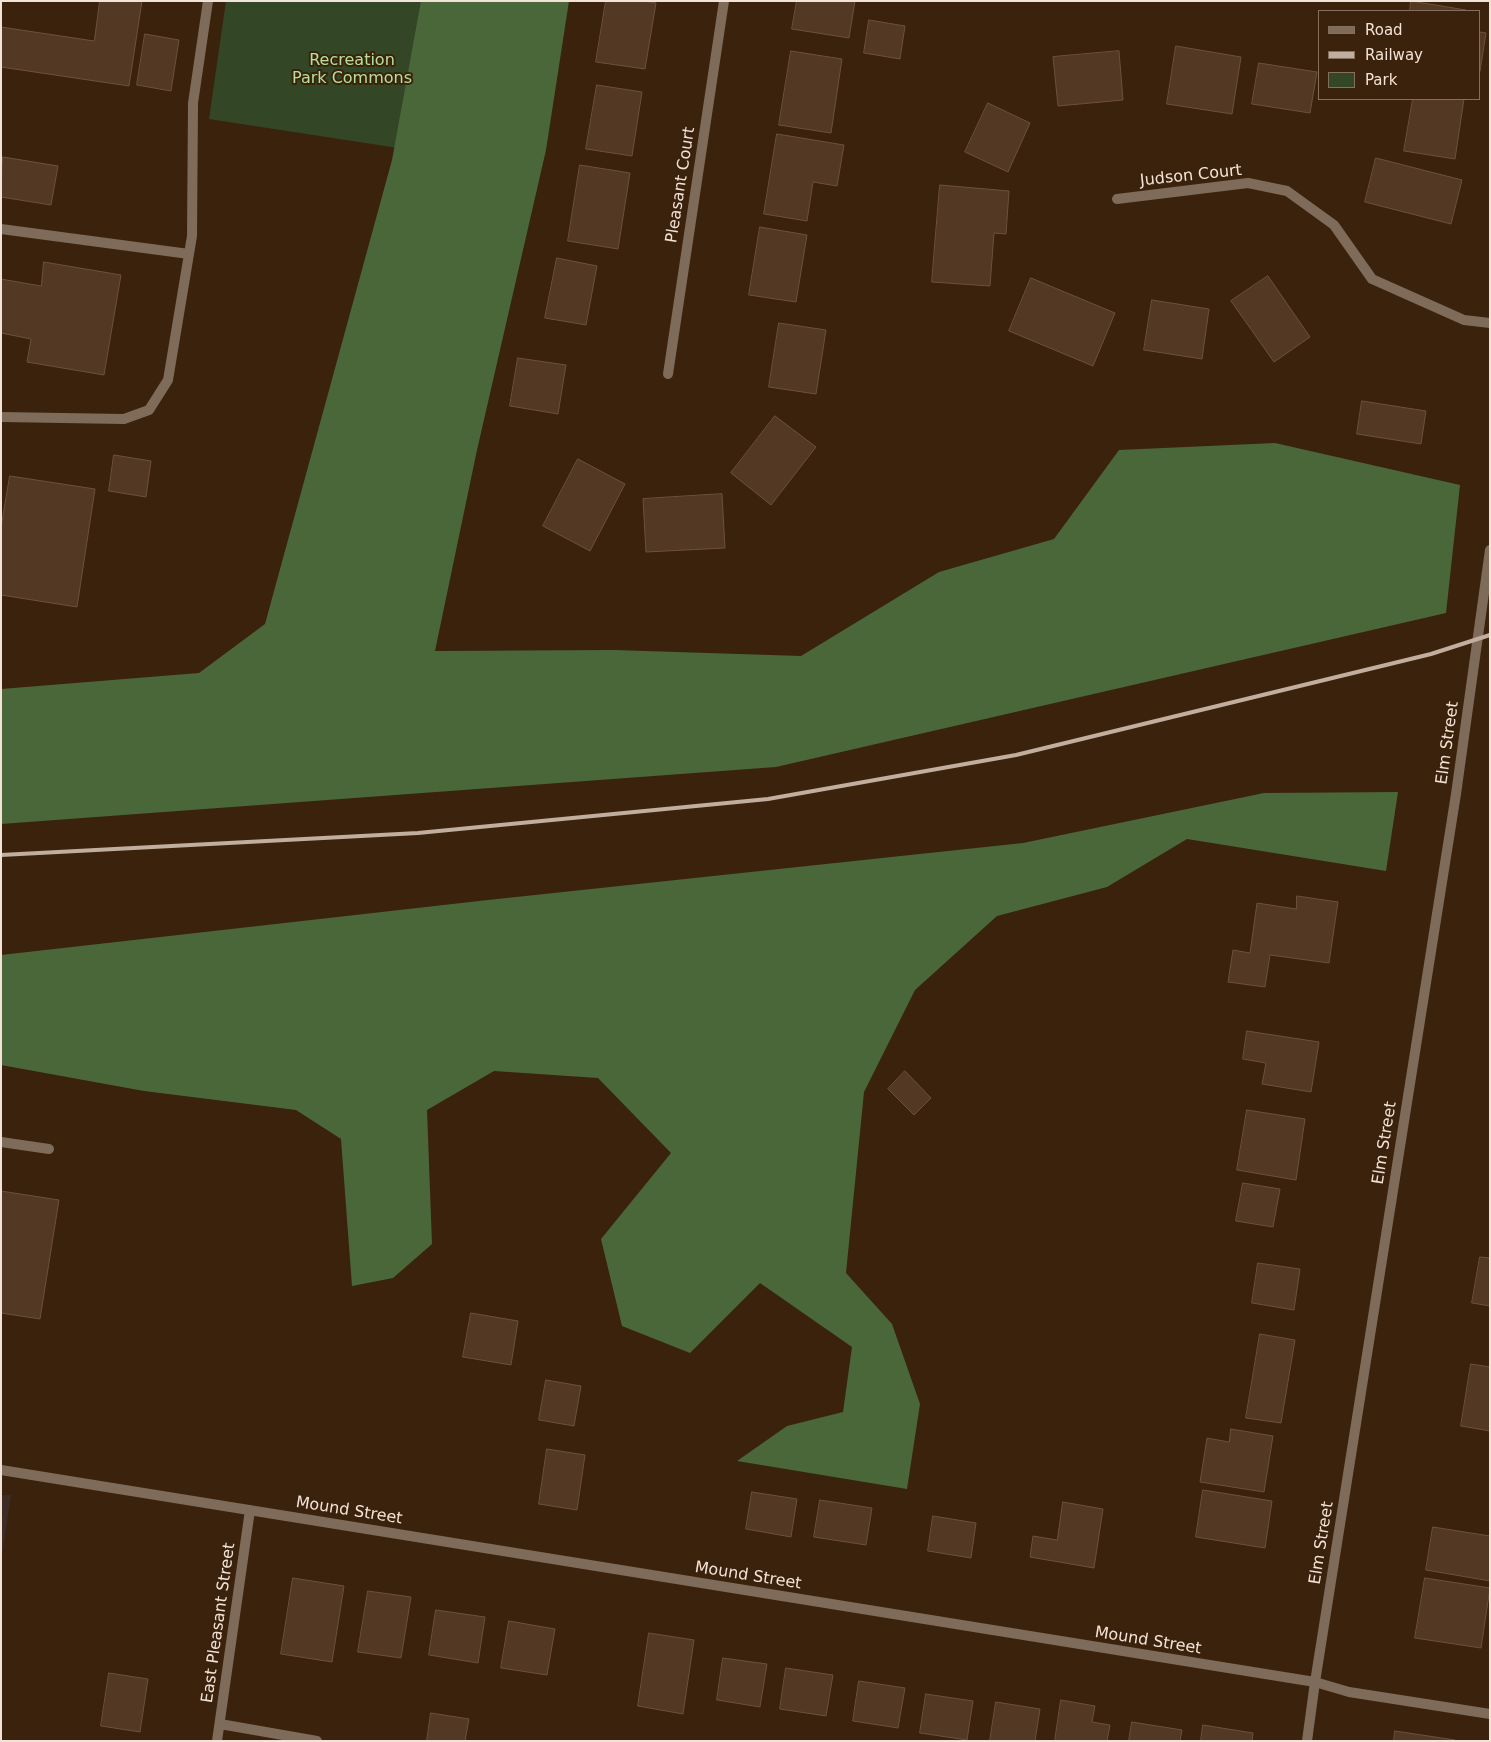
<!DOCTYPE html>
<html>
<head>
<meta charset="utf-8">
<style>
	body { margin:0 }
	#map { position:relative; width:1491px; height:1742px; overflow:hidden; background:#3a220d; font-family:"DejaVu Sans",sans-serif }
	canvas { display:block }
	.frame { position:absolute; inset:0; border:2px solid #f3e2d6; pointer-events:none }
	.legend { position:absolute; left:1318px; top:10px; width:162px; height:90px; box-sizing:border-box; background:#3a220d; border:1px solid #846f5d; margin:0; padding:6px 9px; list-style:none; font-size:15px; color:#f3e2d6 }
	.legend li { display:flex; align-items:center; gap:10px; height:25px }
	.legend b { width:25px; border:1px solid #846f5d }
</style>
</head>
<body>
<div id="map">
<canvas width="1491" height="1742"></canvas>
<div class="frame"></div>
<ul class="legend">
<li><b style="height:6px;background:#7e6b5a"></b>Road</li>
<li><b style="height:6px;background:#c1ae9f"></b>Railway</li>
<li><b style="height:14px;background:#334727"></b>Park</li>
</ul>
</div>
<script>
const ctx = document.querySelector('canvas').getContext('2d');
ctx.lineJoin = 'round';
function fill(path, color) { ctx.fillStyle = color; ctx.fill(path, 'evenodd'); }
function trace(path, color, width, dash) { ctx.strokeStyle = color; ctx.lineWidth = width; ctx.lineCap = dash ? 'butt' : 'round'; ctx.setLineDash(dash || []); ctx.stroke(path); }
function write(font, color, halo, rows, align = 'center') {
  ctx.font = font + ' "DejaVu Sans",sans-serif'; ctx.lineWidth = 4; ctx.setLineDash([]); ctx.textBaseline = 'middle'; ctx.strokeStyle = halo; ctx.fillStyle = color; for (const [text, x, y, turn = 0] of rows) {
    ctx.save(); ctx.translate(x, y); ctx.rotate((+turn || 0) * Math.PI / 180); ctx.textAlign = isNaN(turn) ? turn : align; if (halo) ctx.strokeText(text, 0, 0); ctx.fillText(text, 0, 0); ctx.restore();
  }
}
fill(new Path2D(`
	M1 1495H11L1 1562Z`), '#3e2b25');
fill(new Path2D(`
	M226 1H435L411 150 209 119Z`), '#334727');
fill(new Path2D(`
	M421 1H569L546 150 477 450 435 651 614 650 801 656 939 572 1054 539 1119 450 1275 443 1460 485 1446 613 776 767 1 824V689L199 673 265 624 392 160Z
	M1398 792 1386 871 1187 839 1107 887 997 916 915 990 864 1092 846 1273 892 1324 920 1404 907 1489 737 1461 787 1426 843 1412 852 1347 760 1283 690 1353 622 1326 601 1239 671 1153 598 1078 494 1071 427 1110 432 1244 393 1278 352 1286 341 1139 296 1110 144 1091 1 1065V955L488 900 1023 843 1264 793Z`), '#4a6739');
const building = new Path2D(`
	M100 1H142L129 86 1 67V27L94 41Z
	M606 1H644L656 3 645 69 596 62Z
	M797 1H855L849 38 792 29Z
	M1411 1 1466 10V11H1410Z
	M869 20 905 26 900 59 864 53Z
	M1480 32 1486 33 1480 71Z
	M145 34 179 40 171 91 137 85Z
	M1176 46 1241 57 1232 114 1167 104Z
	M791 51 842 59 831 133 779 125Z
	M1119 51 1123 100 1058 106 1053 57Z
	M1259 63 1317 72 1310 113 1252 104Z
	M597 85 642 92 632 156 586 149Z
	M1413 99H1464L1455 159 1404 151Z
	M988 103 1030 123 1008 172 965 152Z
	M777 134 844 145 837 186 813 182 807 221 764 214Z
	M3 157 58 166 51 205 1 197Z
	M1376 158 1462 180 1451 224 1365 202Z
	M580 165 630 173 618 249 568 241Z
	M940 185 1009 191 1006 234 994 233 990 286 932 282Z
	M760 227 807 235 796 302 749 295Z
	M557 258 597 266 586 325 545 318Z
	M44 262 121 275 104 375 27 362 31 339 1 333V279L41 286Z
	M1268 276 1310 337 1274 362 1231 301Z
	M1031 278 1115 313 1093 366 1009 331Z
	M1152 300 1209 309 1202 359 1144 350Z
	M779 323 826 330 816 394 769 387Z
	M518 358 566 365 558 414 510 406Z
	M1362 401 1426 411 1421 444 1357 434Z
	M775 416 816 447 771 505 731 473Z
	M114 455 151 461 146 497 109 491Z
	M578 459 625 484 590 551 543 526Z
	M10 476 95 489 77 607 1 595V528Z
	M722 494 725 548 646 552 643 499Z
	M1297 896 1338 902 1329 963 1270 955 1265 987 1228 982 1233 950 1250 953 1257 903 1296 909Z
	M1247 1031 1319 1042 1311 1092 1262 1084 1266 1063 1243 1059Z
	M905 1071 931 1098 914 1115 888 1089Z
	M1247 1110 1305 1119 1296 1180 1237 1170Z
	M1243 1183 1280 1189 1273 1227 1236 1221Z
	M1 1191 59 1200 40 1319 1 1313Z
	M1480 1257 1490 1258V1306L1472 1303Z
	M1258 1263 1300 1269 1294 1310 1252 1303Z
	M471 1313 518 1321 511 1365 463 1357Z
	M1260 1334 1295 1340 1281 1423 1246 1418Z
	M1471 1364 1490 1367V1431L1461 1426Z
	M546 1380 581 1386 574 1426 539 1420Z
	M1231 1429 1273 1436 1264 1492 1200 1482 1207 1438 1229 1442Z
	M547 1449 585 1455 577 1510 539 1504Z
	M1203 1490 1272 1501 1265 1548 1196 1537Z
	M752 1492 797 1499 791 1537 746 1529Z
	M820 1500 872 1508 866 1545 814 1537Z
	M1063 1502 1103 1509 1094 1568 1030 1557 1033 1536 1057 1540Z
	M933 1516 976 1523 971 1558 928 1551Z
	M1433 1527 1490 1536V1581L1426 1570Z
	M293 1578 344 1586 332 1662 281 1654Z
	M1425 1578 1490 1588 1481 1648 1415 1638Z
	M368 1591 411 1597 401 1658 358 1652Z
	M436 1610 485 1617 478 1663 429 1655Z
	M509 1621 555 1629 547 1675 501 1668Z
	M649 1633 694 1640 683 1714 638 1706Z
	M723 1658 767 1664 760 1707 717 1700Z
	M786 1668 833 1675 826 1716 780 1709Z
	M109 1673 148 1679 140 1732 101 1726Z
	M859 1681 905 1688 898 1728 853 1721Z
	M926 1694 973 1701 967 1740 920 1733Z
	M1061 1700 1095 1706 1092 1722 1110 1725 1107 1741H1055Z
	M996 1702 1040 1709 1035 1741H990Z
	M431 1713 469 1719 465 1741H427Z
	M1132 1722 1182 1730 1180 1741H1129Z
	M1203 1725 1253 1733 1252 1741H1201Z
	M1395 1731 1455 1740V1741H1394Z`);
fill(building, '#533924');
trace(building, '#6d513c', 1);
trace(new Path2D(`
	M1 229 189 254
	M1 417 124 419 149 410 168 380 192 236 193 103 208 1
	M1 1142 49 1149
	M220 1724 317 1741`), '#7e6b5a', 10);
trace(new Path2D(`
	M1117 199 1248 183 1287 191 1334 225 1372 279 1464 320 1490 323
	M668 374 724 1
	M1 1470 1315 1682 1349 1692 1490 1714
	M217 1741 250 1510
	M1307 1741 1315 1682 1456 794 1490 550`), '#7e6b5a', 10);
trace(new Path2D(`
	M1 855 418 833 768 799 1016 755 1431 654 1490 635`), '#c1ae9f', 4);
write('16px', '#b3e199', '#3a220d', [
	["Recreation",352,61],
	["Park Commons",352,79]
]);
write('16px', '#f3e2d6', '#3a220d', [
	["Judson Court",1191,176,-6],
	["Pleasant Court",681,185,-81],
	["Elm Street",1448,743,-82],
	["Elm Street",1385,1143,-81],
	["Mound Street",349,1511,9],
	["Elm Street",1322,1543,-81],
	["Mound Street",748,1576,9],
	["East Pleasant Street",219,1623,-82],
	["Mound Street",1148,1641,9]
]);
</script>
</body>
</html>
